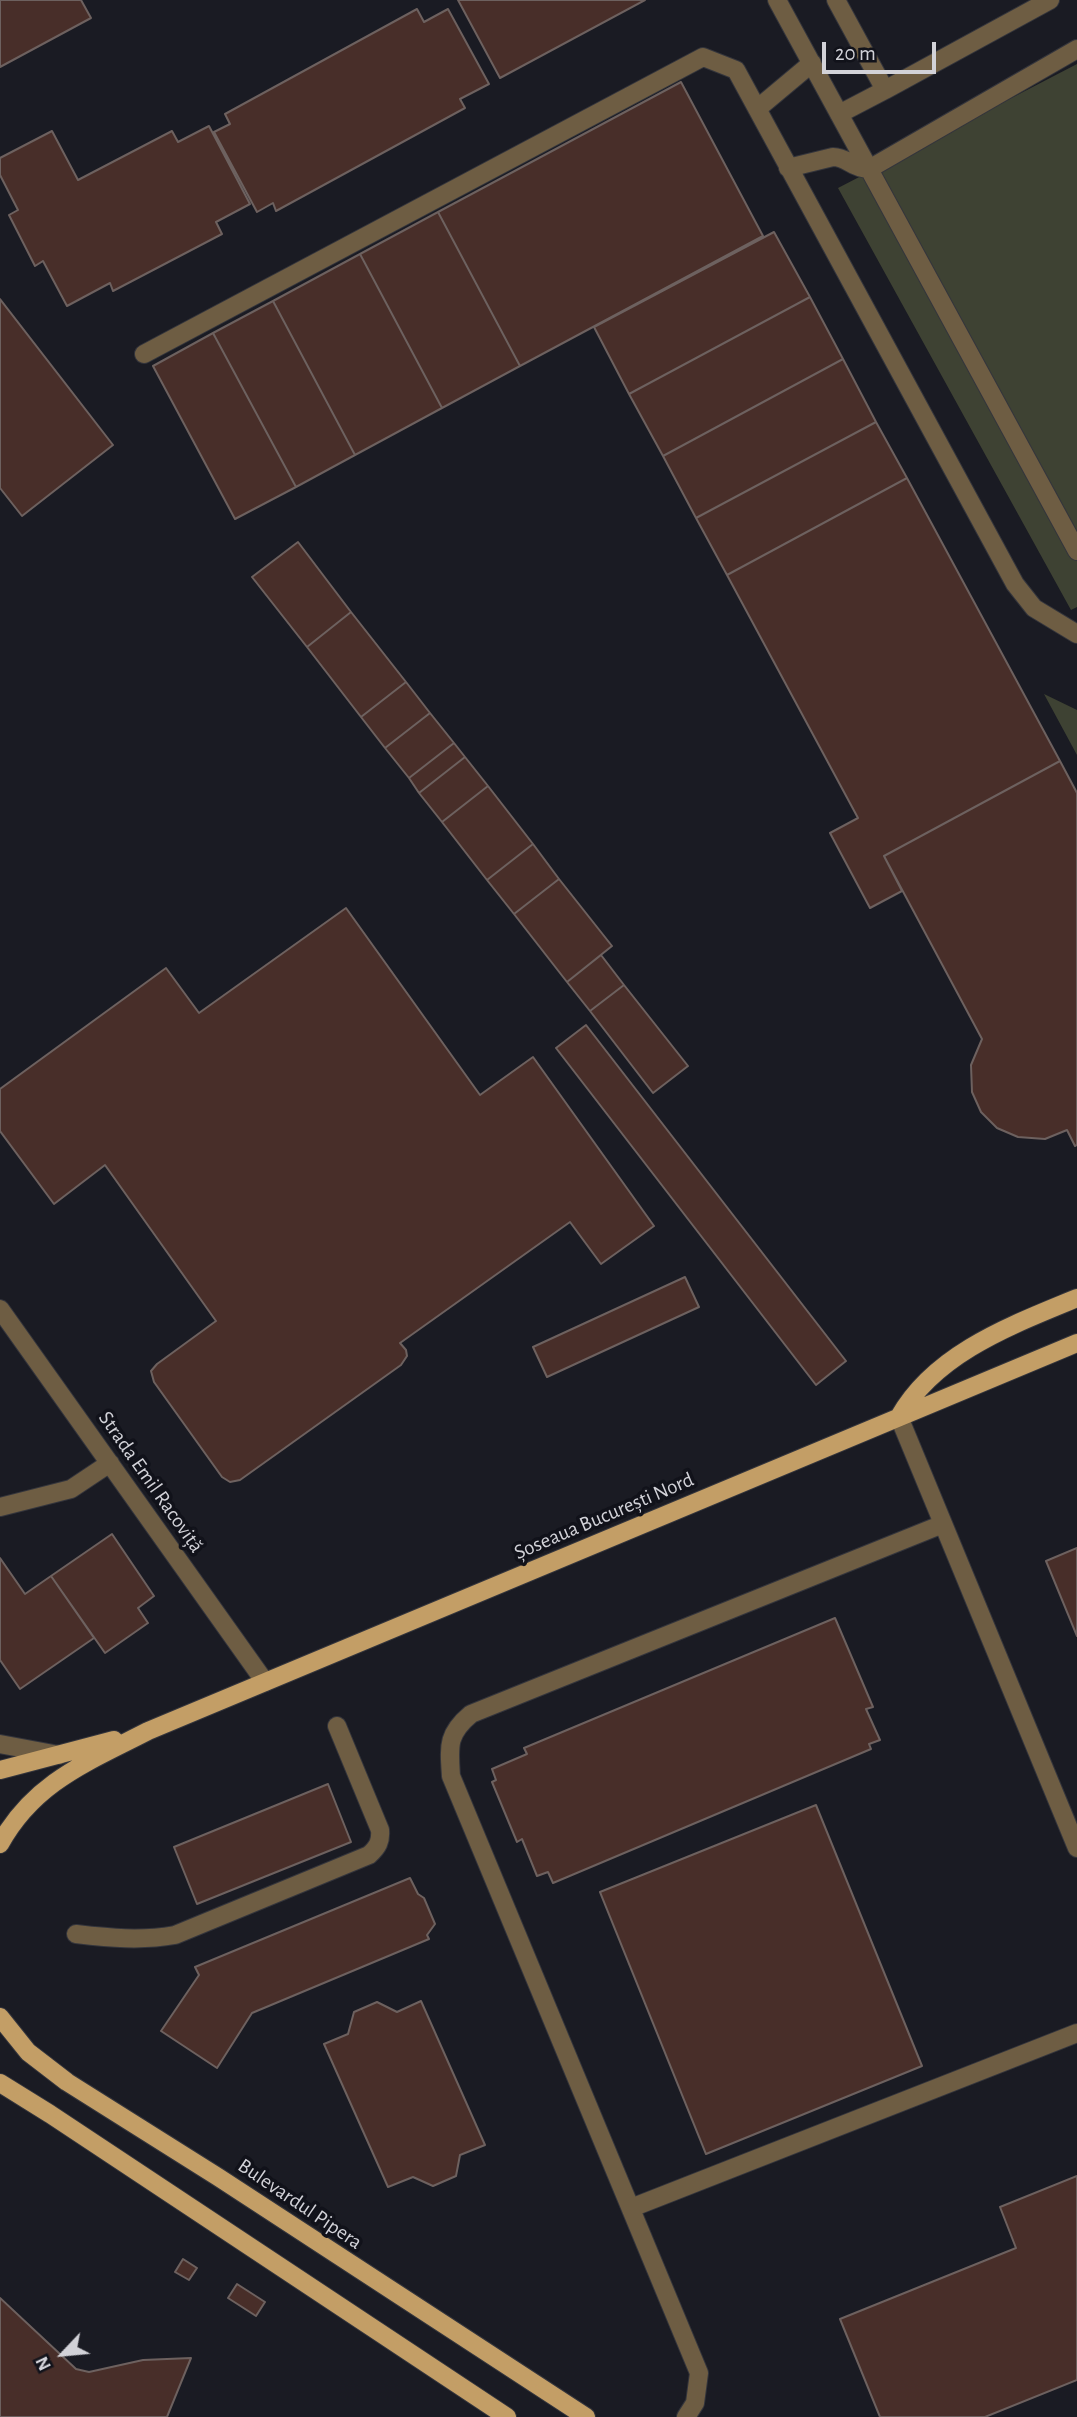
<!DOCTYPE html>
<html>
<head>
<meta charset="utf-8">
<style>
	body { margin:0 }
	#map { position:relative; width:1077px; height:2417px; overflow:hidden; background:#1a1b23; font-family:"Alegreya Sans",sans-serif }
	canvas { display:block }
	.north { position:absolute; left:28px; top:2319px; width:70px; height:70px; -webkit-text-stroke:5px #11121a; paint-order:stroke; rotate:244deg; font-size:19px; font-weight:700; line-height:28px; text-align:center; color:#d2d2d8 }
	.north::after { content:''; display:block; margin:auto; width:24px; height:32px; background:#d2d2d8; clip-path:polygon(50% 0,100% 100%,50% 72%,0 100%) }
	.scale { position:absolute; left:822px; top:42px; width:114px; height:32px; box-sizing:border-box; border:4px solid #d2d2d8; border-top:0; padding-left:9px; font-size:21px; line-height:24px; white-space:nowrap; color:#d2d2d8; -webkit-text-stroke:5px #11121a; paint-order:stroke }
</style>
</head>
<body>
<div id="map">
<canvas width="1077" height="2417"></canvas>
<div class="north">N</div>
<div class="scale">20 m</div>
</div>
<script>
const ctx = document.querySelector('canvas').getContext('2d');
ctx.lineJoin = 'round';
function fill(path, color) { ctx.fillStyle = color; ctx.fill(path, 'evenodd'); }
function trace(path, color, width, dash) { ctx.strokeStyle = color; ctx.lineWidth = width; ctx.lineCap = dash ? 'butt' : 'round'; ctx.setLineDash(dash || []); ctx.stroke(path); }
function write(font, color, halo, rows, align = 'center') {
  ctx.font = font + ' "Alegreya Sans",sans-serif'; ctx.lineWidth = 7; ctx.setLineDash([]); ctx.textBaseline = 'middle'; ctx.strokeStyle = halo; ctx.fillStyle = color; for (const [text, x, y, turn = 0] of rows) {
    ctx.save(); ctx.translate(x, y); ctx.rotate((+turn || 0) * Math.PI / 180); ctx.textAlign = isNaN(turn) ? turn : align; if (halo) ctx.strokeText(text, 0, 0); ctx.fillText(text, 0, 0); ctx.restore();
  }
}
fill(new Path2D(`
	M1077 64V607L1071 610 838 188Z
	M1044 694 1077 710V755Z`), '#3e4233');
const building = new Path2D(`
	M0 0H81L91 18 0 67Z
	M458 0H645L500 78Z
	M417 9 424 22 448 9 489 84 460 99 465 108 276 211 273 203 257 212 214 132 230 124 225 114Z
	M681 82 763 236 520 366 438 212Z
	M209 126 250 204 216 222 222 234 113 291 110 283 67 306 43 261 35 266 9 215 18 210 0 175V158L52 131 78 180 172 131 178 142Z
	M438 212 520 366 442 408 360 254Z
	M774 232 810 297 629 394 594 327Z
	M360 254 442 408 355 455 273 301Z
	M810 297 843 359 663 456 629 394Z
	M0 299 113 445 22 516 0 488Z
	M273 301 355 455 296 487 213 333Z
	M213 333 296 487 235 519 153 366Z
	M843 359 876 422 696 518 663 456Z
	M876 422 907 478 727 575 696 518Z
	M907 478 1060 761 884 856 902 891 870 908 830 833 858 818 727 575Z
	M298 542 351 612 307 647 252 577Z
	M351 612 406 682 361 717 307 647Z
	M406 682 430 713 385 748 361 717Z
	M430 713 454 743 409 778 385 748Z
	M454 743 465 757 419 793 409 778Z
	M465 757 488 786 442 822 419 793Z
	M1060 761 1077 793V1145L1075 1146 1067 1130 1045 1139 1018 1137 997 1128 981 1112 972 1092 971 1065 982 1039 884 856Z
	M488 786 533 844 487 880 442 822Z
	M533 844 559 879 514 914 487 880Z
	M559 879 612 946 567 982 514 914Z
	M346 908 480 1095 533 1057 654 1226 601 1264 570 1222 400 1343 406 1350 407 1356 401 1365 240 1480 230 1482 222 1477 154 1382 151 1371 157 1364 216 1321 105 1165 54 1204 0 1131V1089L166 968 199 1013Z
	M601 955 624 985 590 1011 567 982Z
	M624 985 688 1066 653 1093 590 1011Z
	M586 1025 846 1361 816 1385 556 1048Z
	M685 1277 699 1307 547 1377 533 1347Z
	M112 1534 154 1596 138 1608 148 1623 105 1653 51 1576Z
	M1077 1548V1636L1046 1561Z
	M0 1558 25 1594 51 1576 94 1638 20 1689 0 1660Z
	M835 1618 873 1707 866 1709 880 1740 869 1744 871 1749 553 1883 548 1872 537 1876 522 1839 517 1842 492 1782 496 1780 492 1769 527 1754 524 1748Z
	M328 1784 351 1842 197 1904 174 1847Z
	M816 1805 922 2066 706 2154 600 1892Z
	M410 1878 418 1894 424 1898 435 1924 427 1935 429 1939 252 2013 217 2068 161 2031 199 1975 195 1967Z
	M421 2001 485 2145 460 2155 456 2176 433 2186 413 2177 388 2187 324 2044 348 2034 354 2012 377 2002 397 2012Z
	M1077 2176V2380L985 2417H880L840 2319 1016 2248 1000 2207Z
	M183 2259 197 2268 189 2280 175 2272Z
	M237 2284 265 2302 256 2316 228 2298Z
	M0 2298 76 2369 89 2372 143 2360 191 2358 167 2417H0Z`);
fill(building, '#482e29');
trace(building, '#6d615f', 2);
const minor = new Path2D(`
	M777 0 1077 551
	M836 0 885 90 839 114
	M885 90 1050 0
	M757 109 812 63
	M788 168 833 157C848 157 850 168 869 169L1077 49
	M144 354 703 57 736 70 1015 584 1034 608 1077 634
	M0 1309 265 1682
	M899 1417 1077 1848
	M0 1507 71 1489 110 1463
	M0 1744 59 1755
	M76 1934C110 1938 141 1941 175 1935L369 1855C378 1847 381 1841 380 1830L337 1726
	M631 2208 1077 2033
	M686 2417 695 2403 699 2373 451 1776C449 1746 447 1734 471 1714L943 1524`);
const major = new Path2D(`
	M899 1417C935 1353 1012 1325 1077 1298
	M0 1770 114 1740
	M0 1844C34 1782 88 1762 148 1731L1077 1343
	M0 2017 28 2052 67 2082 218 2177 586 2417
	M0 2083 50 2114 507 2417`);
trace(minor, '#34353c', 20);
trace(major, '#34353c', 20);
trace(minor, '#6e5d43', 18);
trace(major, '#c39e66', 18);
write('21px', '#d2d2d8', '#11121a', [
	["Strada Emil Racoviță",151,1482,55],
	["Șoseaua București Nord",604,1516,-23],
	["Bulevardul Pipera",300,2204,34]
]);
</script>
</body>
</html>
